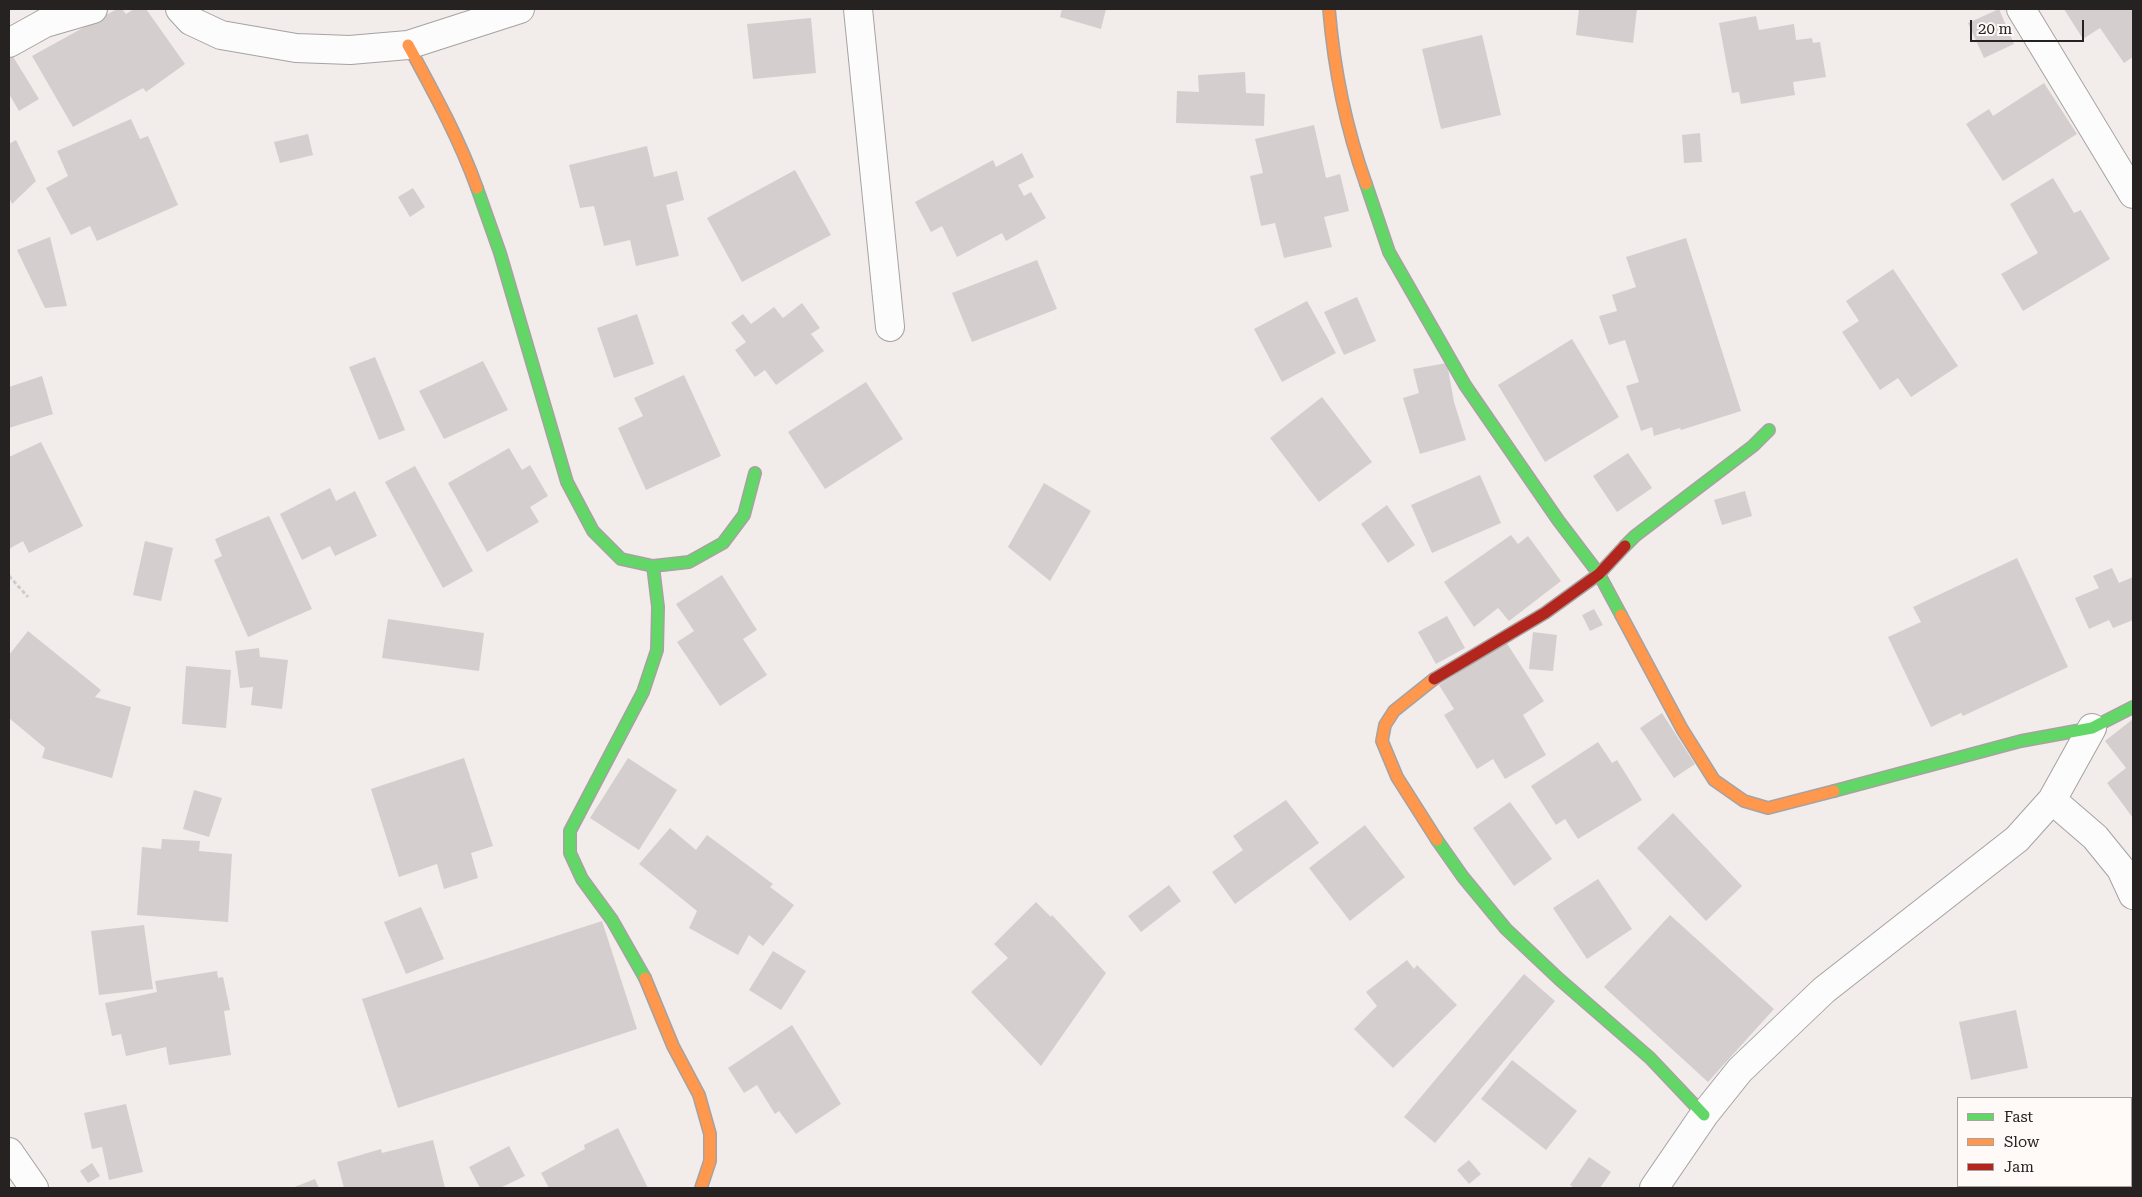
<!DOCTYPE html>
<html>
<head>
<meta charset="utf-8">
<style>
	body { margin:0 }
	#map { position:relative; width:2142px; height:1197px; overflow:hidden; background:#f2eceb; font-family:"Roboto Serif",serif }
	canvas { display:block }
	.frame { position:absolute; inset:0; border:10px solid #252221; pointer-events:none }
	.legend { position:absolute; left:1957px; top:1097px; width:175px; height:90px; box-sizing:border-box; background:#fff9f7; border:1px solid #a8a3a1; margin:0; padding:6px 9px; list-style:none; font-size:15px; color:#252221 }
	.legend li { display:flex; align-items:center; gap:10px; height:25px }
	.legend b { width:25px; border:1px solid #a8a3a1 }
	.scale { position:absolute; left:1970px; top:20px; width:114px; height:22px; box-sizing:border-box; border:2px solid #252221; border-top:0; padding-left:6px; font-size:15px; line-height:18px; white-space:nowrap; color:#252221; -webkit-text-stroke:4px #fff9f7; paint-order:stroke }
</style>
</head>
<body>
<div id="map">
<canvas width="2142" height="1197"></canvas>
<div class="frame"></div>
<ul class="legend">
<li><b style="height:6px;background:#63d668"></b>Fast</li>
<li><b style="height:6px;background:#ff974d"></b>Slow</li>
<li><b style="height:6px;background:#b3261e"></b>Jam</li>
</ul>
<div class="scale">20 m</div>
</div>
<script>
const ctx = document.querySelector('canvas').getContext('2d');
ctx.lineJoin = 'round';
function fill(path, color) { ctx.fillStyle = color; ctx.fill(path, 'evenodd'); }
function trace(path, color, width, dash) { ctx.strokeStyle = color; ctx.lineWidth = width; ctx.lineCap = dash ? 'butt' : 'round'; ctx.setLineDash(dash || []); ctx.stroke(path); }
fill(new Path2D(`
	M117 9H122L126 14 134 9H146L185 64 146 92 143 88 73 127 32 56Z
	M1062 9H1106L1101 29 1060 17Z
	M1579 9H1637L1633 43 1576 35Z
	M1999 9 2014 44 1984 58 1968 23Z
	M2064 9H2133V57L2124 63 2100 28 2083 39Z
	M1756 16 1759 30 1794 24 1796 40 1812 38 1813 43 1820 42 1826 77 1793 82 1795 95 1741 104 1739 92 1732 93 1719 23Z
	M811 18 816 73 753 79 747 24Z
	M1482 35 1501 115 1441 129 1422 49Z
	M9 50 39 99 19 111 9 94Z
	M1245 72 1246 93 1265 94 1264 126 1176 123 1177 91 1199 92 1198 75Z
	M2044 83 2077 134 2003 181 1966 124 1989 109 1993 116Z
	M131 119 140 139 148 136 178 205 97 241 90 226 71 235 46 188 68 176 57 151Z
	M1314 125 1326 178 1340 174 1349 211 1324 217 1332 247 1284 258 1275 223 1261 226 1250 176 1263 173 1255 139Z
	M1700 133 1702 162 1684 163 1682 135Z
	M308 134 313 155 280 163 274 142Z
	M16 140 36 181 12 204 9 197V144Z
	M647 146 654 177 677 171 684 200 666 205 679 256 636 266 630 240 604 246 594 206 580 208 569 165Z
	M1022 153 1034 177 1018 185 1024 196 1031 192 1046 218 1006 241 1002 233 957 257 942 226 931 232 915 202 993 160 996 167Z
	M795 170 831 235 742 282 707 218Z
	M2053 178 2074 213 2081 210 2110 259 2023 311 2001 274 2038 253 2010 204Z
	M413 188 425 207 410 217 398 197Z
	M50 237 67 306 45 308 17 250Z
	M1686 238 1741 411 1681 430 1680 428 1654 436 1652 427 1641 431 1626 386 1639 382 1625 340 1609 345 1599 316 1617 311 1612 295 1636 287 1626 257Z
	M1037 260 1057 309 972 342 952 293Z
	M1893 269 1958 366 1911 397 1898 378 1880 390 1842 332 1859 321 1846 301Z
	M1357 297 1376 341 1344 355 1324 312Z
	M1307 301 1336 353 1282 382 1254 329Z
	M802 303 820 328 811 334 824 351 776 385 765 370 755 377 735 350 746 342 731 323 743 314 751 324 774 307 783 318Z
	M637 314 654 364 614 378 597 328Z
	M1572 339 1619 417 1545 462 1498 385Z
	M375 357 405 430 379 440 349 367Z
	M483 361 508 410 444 439 419 391Z
	M1447 363 1454 402 1466 440 1420 454 1403 398 1419 393 1413 369Z
	M684 375 721 456 646 490 618 428 643 416 634 398Z
	M42 376 53 414 9 428V387Z
	M866 382 903 439 825 489 788 432Z
	M1322 397 1372 462 1319 502 1270 438Z
	M41 442 83 526 29 553 23 541 9 549V457Z
	M509 448 522 470 530 465 548 496 530 507 539 522 487 552 448 483Z
	M1628 453 1652 488 1617 512 1593 476Z
	M415 466 473 571 443 588 385 482Z
	M1480 475 1501 523 1432 553 1411 505Z
	M1044 483 1091 511 1050 581 1008 547Z
	M330 488 336 501 355 491 377 536 335 556 330 546 302 560 280 514Z
	M1745 491 1752 516 1722 525 1714 500Z
	M1387 505 1415 545 1388 563 1361 524Z
	M269 516 312 609 248 637 214 560 222 556 215 539Z
	M1511 535 1518 544 1528 536 1561 581 1509 621 1498 608 1474 627 1444 582Z
	M145 541 173 548 161 601 133 595Z
	M2017 558 2068 667 1963 716 1961 713 1931 727 1888 637 1921 622 1913 607Z
	M2112 568 2119 583 2133 577V620L2113 628 2109 620 2089 629 2075 598 2099 588 2093 576Z
	M722 575 757 630 743 639 767 675 720 706 677 642 694 631 676 604Z
	M1594 609 1603 625 1590 631 1582 615Z
	M1447 616 1465 648 1436 664 1418 632Z
	M388 619 484 633 479 671 382 658Z
	M28 631 101 690 95 697 131 707 112 778 42 758 45 748 9 718V655Z
	M1533 632 1557 635 1553 671 1529 669Z
	M1506 642 1544 701 1523 715 1546 755 1505 779 1493 759 1477 769 1444 715 1454 709 1439 685Z
	M259 648 260 657 288 660 282 709 251 705 253 687 240 688 235 651Z
	M186 666 231 670 226 728 182 724Z
	M1662 713 1695 764 1674 778 1640 728Z
	M2133 719V818L2107 783 2126 768 2105 741Z
	M1598 742 1612 763 1617 760 1642 800 1578 839 1565 819 1556 825 1531 786Z
	M464 758 493 846 471 853 478 878 444 889 437 864 399 877 371 789Z
	M628 758 677 790 639 850 590 818Z
	M194 790 222 798 209 837 183 829Z
	M1286 800 1319 843 1235 904 1212 872 1243 850 1233 836Z
	M1510 802 1552 859 1514 886 1473 828Z
	M1673 813 1742 886 1706 921 1637 848Z
	M1365 825 1405 877 1350 921 1309 868Z
	M670 828 696 850 707 835 773 884 770 887 794 905 763 946 749 935 738 955 689 928 697 911 639 864Z
	M162 839 200 841 199 851 232 854 228 922 137 915 142 847 161 849Z
	M1598 879 1632 929 1587 959 1553 908Z
	M1169 885 1181 901 1141 932 1128 916Z
	M1036 902 1051 917 1052 915 1106 973 1041 1066 971 992 1008 958 994 944Z
	M421 907 444 959 406 974 384 922Z
	M1670 915 1774 1009 1708 1082 1604 987Z
	M602 921 637 1029 398 1108 362 999Z
	M144 925 153 989 99 995 91 931Z
	M773 951 806 971 781 1010 749 990Z
	M1407 960 1414 969 1417 965 1457 1005 1393 1068 1354 1029 1377 1006 1366 992Z
	M217 971 218 978 223 977 230 1010 224 1011 231 1055 169 1065 166 1047 126 1056 121 1034 112 1036 105 1003 157 992 155 981Z
	M1524 974 1555 1001 1435 1143 1404 1117Z
	M2016 1010 2028 1068 1971 1080 1959 1022Z
	M792 1025 841 1104 796 1134 779 1111 775 1114 757 1085 744 1093 728 1068Z
	M1512 1060 1577 1111 1546 1150 1481 1099Z
	M126 1104 143 1172 109 1180 102 1147 92 1149 84 1113Z
	M618 1128 648 1188H549L541 1173 585 1149 584 1145Z
	M433 1140 445 1188H344L337 1162 381 1149 382 1153Z
	M509 1146 525 1176 500 1188H480L469 1167Z
	M1589 1157 1611 1172 1600 1188H1574L1570 1185Z
	M1469 1160 1481 1174 1469 1184 1457 1170Z
	M92 1163 100 1176 88 1183 80 1171Z
	M315 1179 319 1188H292Z`), '#d4cfce');
const street = new Path2D(`
	M180 9 191 21 221 35 296 48 350 50 408 45 520 9
	M858 9 890 327
	M2021 9 2133 194
	M9 43 45 23 93 9
	M2052 800 2095 837 2121 869 2133 895
	M9 1152 34 1188
	M1654 1188 1704 1115 1740 1070 1824 990 2017 839 2052 800 2092 728`);
const fast = new Path2D(`
	M1366 184 1389 252 1465 385 1558 520 1599 574 1621 615
	M477 188 500 253 567 482 593 531 621 559 653 566 689 562 723 543 744 515 755 473
	M1625 546 1635 536 1753 446 1769 430
	M1834 791 2021 741 2092 728 2133 707
	M1437 840 1463 877 1506 929 1559 979 1650 1058 1704 1115
	M645 978 612 920 582 879 570 853V831L643 692 657 650 658 607 653 566`);
const slow = new Path2D(`
	M1329 9C1334 69 1346 128 1366 184
	M408 45C433 91 459 138 477 188
	M1621 615 1682 729 1714 780 1744 801 1768 808 1834 791
	M1434 679 1394 711 1385 725 1382 741 1397 777 1437 840
	M645 978 673 1046 699 1095 710 1134V1161L701 1188`);
const jam = new Path2D(`
	M1434 679 1545 613 1599 574 1625 546`);
trace(street, '#a6a2a1', 30);
trace(fast, '#a6a2a1', 14);
trace(slow, '#a6a2a1', 14);
trace(jam, '#a6a2a1', 14);
trace(new Path2D(`
	M9 576 28 597`), '#cfcdcc', 3, [4, 2.5]);
trace(street, '#fdfcfc', 28);
trace(fast, '#63d668', 11);
trace(slow, '#ff974d', 11);
trace(jam, '#b3261e', 11);
</script>
</body>
</html>
